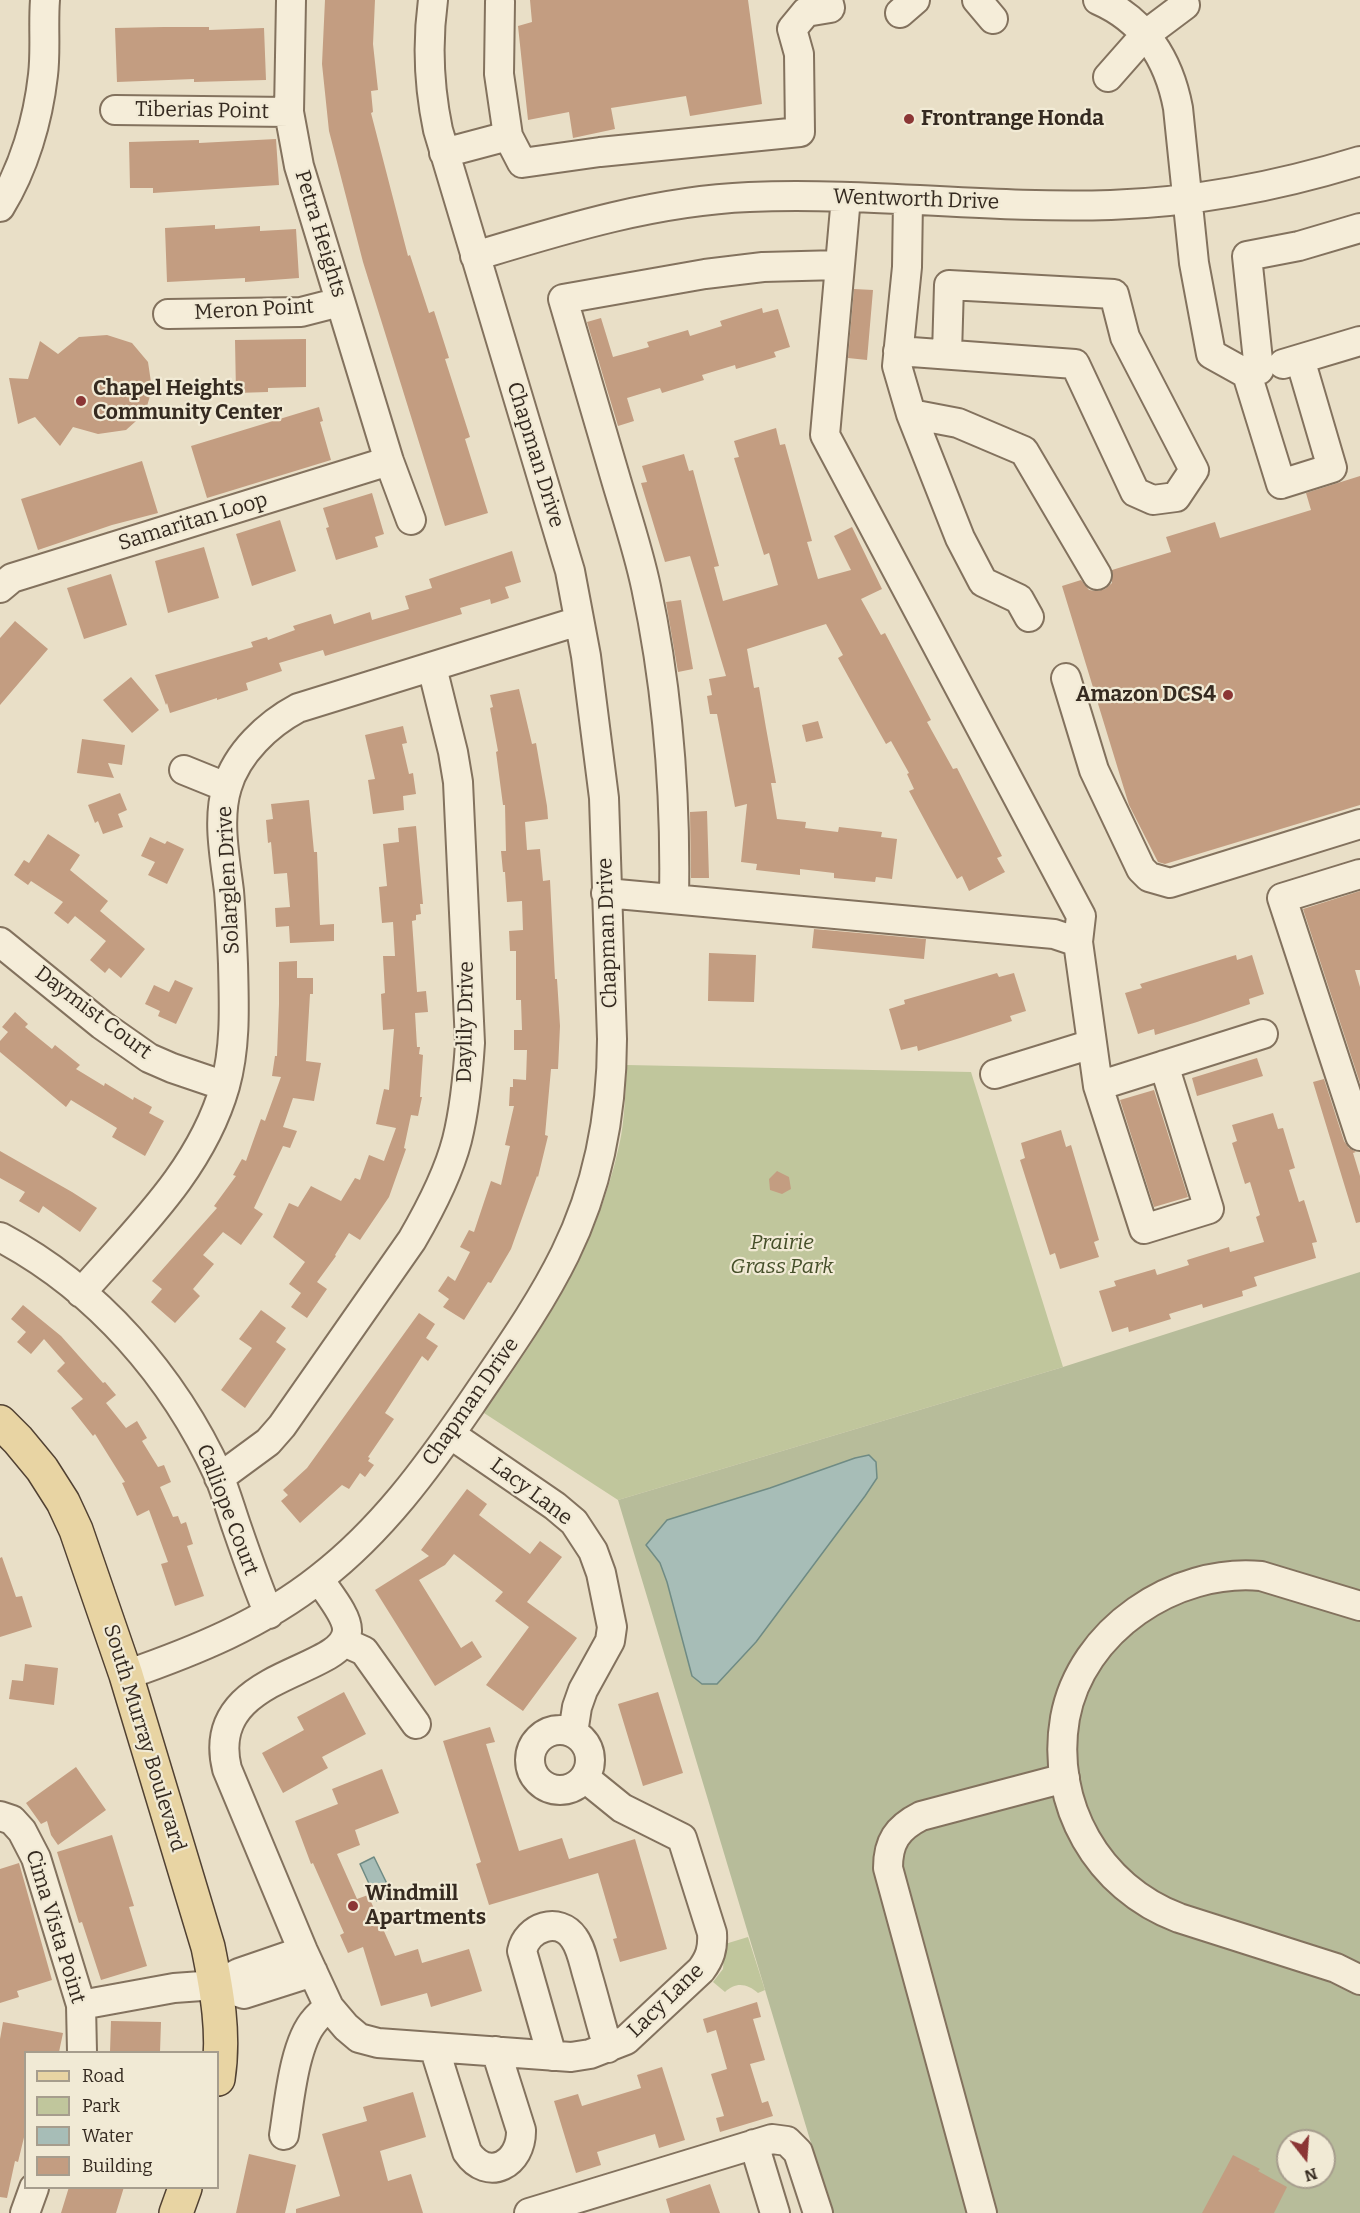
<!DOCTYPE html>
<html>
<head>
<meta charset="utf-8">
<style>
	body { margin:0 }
	#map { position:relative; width:1360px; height:2213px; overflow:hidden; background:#e9dfc7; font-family:Bitter,serif }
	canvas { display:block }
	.legend { position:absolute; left:24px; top:2051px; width:195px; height:138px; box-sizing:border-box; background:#f1ead5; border:2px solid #a69d8d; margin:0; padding:8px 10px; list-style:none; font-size:18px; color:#352a20 }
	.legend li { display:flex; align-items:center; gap:12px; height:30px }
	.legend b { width:30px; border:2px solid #a69d8d }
	.north { position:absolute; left:1276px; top:2129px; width:60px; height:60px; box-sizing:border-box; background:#f1ead5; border:2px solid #a69d8d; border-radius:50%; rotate:163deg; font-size:16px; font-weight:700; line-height:24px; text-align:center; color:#352a20 }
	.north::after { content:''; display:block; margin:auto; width:21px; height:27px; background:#8b3635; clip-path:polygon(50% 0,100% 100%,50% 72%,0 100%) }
</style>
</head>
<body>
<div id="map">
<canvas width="1360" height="2213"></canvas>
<ul class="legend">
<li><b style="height:8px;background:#e8d4a3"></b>Road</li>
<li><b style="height:16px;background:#c0c69c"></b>Park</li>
<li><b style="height:16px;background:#a7bdb7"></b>Water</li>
<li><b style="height:16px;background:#c39d81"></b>Building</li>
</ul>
<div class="north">N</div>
</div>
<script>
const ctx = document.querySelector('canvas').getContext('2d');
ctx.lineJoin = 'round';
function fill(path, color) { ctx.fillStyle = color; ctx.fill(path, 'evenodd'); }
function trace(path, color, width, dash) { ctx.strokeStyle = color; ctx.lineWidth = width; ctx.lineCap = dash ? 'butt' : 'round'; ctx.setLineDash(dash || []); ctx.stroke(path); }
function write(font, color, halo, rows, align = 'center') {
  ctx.font = font + ' Bitter,serif'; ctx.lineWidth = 4.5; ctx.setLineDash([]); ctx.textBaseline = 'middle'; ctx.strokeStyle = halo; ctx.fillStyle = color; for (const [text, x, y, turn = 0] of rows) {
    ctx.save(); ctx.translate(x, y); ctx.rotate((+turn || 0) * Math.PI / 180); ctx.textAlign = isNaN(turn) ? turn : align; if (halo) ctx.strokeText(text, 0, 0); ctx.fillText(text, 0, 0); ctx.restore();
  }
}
fill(new Path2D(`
	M627 1065 971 1072 1063 1367 618 1500 484 1413C545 1325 595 1253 619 1146 625 1120 625 1092 627 1065Z
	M748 1937 765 1990 758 1993C748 1984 736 1981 725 1992L713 1982 723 1969 725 1944Z`), '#c0c69c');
fill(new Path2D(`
	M1360 1272V2213H832L618 1500 1063 1367ZM1288 2141H1324V2177H1288Z`), '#b7bc9a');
const water = new Path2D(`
	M869 1455 876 1462 877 1478 865 1496 756 1642 717 1684H702L692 1676 667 1582 660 1563 646 1545 667 1520 770 1488 855 1458Z
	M374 1857 392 1894 377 1901 360 1864Z`);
fill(water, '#a7bdb7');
trace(water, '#6f8b84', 1.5);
fill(new Path2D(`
	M325 0H375L373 44 378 90 371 91 373 112 371 113 408 256 410 255 429 313 434 311 449 358 445 359 470 437 465 439 488 513 445 526 363 262 329 131 322 64Z
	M530 0H748L762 104 690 116 686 96 611 108 615 129 573 138 569 112 528 120 518 26 532 22Z
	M164 27H209V30L264 28 266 80 194 82V79L117 82 115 28Z
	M276 139 279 185 153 193V188H130L129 142 199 140V143Z
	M215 225V229L260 226V231L296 229 299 278 245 282V278L167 282 165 228Z
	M854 289 873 290 867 360 848 358Z
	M762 308 763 313 778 309 790 347 774 352 776 357 736 369 735 365 702 375 704 380 662 393 660 388 627 398 634 421 618 426 587 322 601 318 613 357 649 347 647 342 688 330 690 336 722 326 720 321Z
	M107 335 132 343 148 362 152 389 145 413 126 430 98 434 73 427 60 446 35 417 18 424 9 378 28 379 40 341 58 354 79 337Z
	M306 339V387L268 388V392L236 393 235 340Z
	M319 407 323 421 320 422 331 460 207 498 191 446Z
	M776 428 780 445 785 444 796 484 812 541 807 542 818 579 851 570 834 536 852 527 882 589 861 599 881 635 885 633 931 720 927 722 953 769 957 768 1002 856 997 858 1005 872 969 891 962 876 957 879 930 830 909 791 914 789 907 774 909 773 891 741 886 744 859 696 838 658 843 655 826 624 747 649 754 688 759 687 766 728 776 783H771L777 819 806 822 805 828 838 832 839 827 882 832 881 837 897 839 892 879 876 877 875 882 834 878V873L800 869V875L756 870 757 864 741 862 747 804 735 807 717 714H710L707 696 712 695 709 679 726 676 690 556 665 562 641 483 647 482 642 466 684 454 689 471 693 470 704 511 719 566 714 567 723 601 778 585 769 553 764 555 734 458 739 457 734 441Z
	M142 461 158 513 112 525 38 550 21 499Z
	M1360 476V805L1165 864 1158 862 1129 805 1062 586 1081 580 1089 590 1097 591 1105 589 1112 583V570L1171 552 1166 537 1215 522 1220 538 1311 510 1306 493Z
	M372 493 384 534 375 537 378 547 336 560 326 528 329 527 323 508Z
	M280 520 296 571 252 586 236 534Z
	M204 547 219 598 168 613 155 561Z
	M512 551 521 582 505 587 509 598 491 604 490 599 460 608 462 614 325 656 323 650 279 663 282 671 246 683 248 690 217 700V698L170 713 167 703 166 705 155 675 253 647 251 642 267 637 268 640 295 630 293 626 331 614 334 624 370 612 372 620 409 609 405 596 432 588 429 579Z
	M111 574 127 625 84 639 67 588Z
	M681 600 693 669 678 672 666 602Z
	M15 621 48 649 0 705V638Z
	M131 677 159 710 132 733 103 700Z
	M519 689 532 744 536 743 547 806 548 819 525 822 527 850 540 849 543 881 550 880 555 979H557L560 1026 558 1069H551L545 1135 548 1136 538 1177 537 1176 511 1249 491 1283 488 1282 464 1320 443 1307 449 1299 438 1291 448 1276 455 1281 470 1252 460 1247 469 1230 474 1232 491 1181 501 1185 510 1146 505 1145 514 1106H509L510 1087H513V1079L526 1080 527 1050H514V1030H522L521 1000H516V951H510L509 931 523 930 522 901 507 902 505 872H503L501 851H506L505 805H503L496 752 498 751 490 708 493 707 490 695Z
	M818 721 823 738 806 742 802 725Z
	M403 726 407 743 402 744 409 774 413 773 416 794 403 796 404 810 373 814 368 780 375 779 365 735Z
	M82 739 125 745 122 765 108 763 114 778 77 773Z
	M120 793 127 810 118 814 123 827 103 834 98 821 95 823 88 805Z
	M309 800 314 852H317L320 925 334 924V941L290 943 289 926 276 927 275 908 290 907 287 873 274 874 271 842 268 843 266 820 273 819 271 804Z
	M707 811 709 878H691L690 812Z
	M416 826 423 904H420L421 914 416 915V920L412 921 417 992 426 991 428 1012 415 1013 417 1047H420L419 1054 423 1055 420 1097H422L418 1116 411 1115 404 1148 406 1149 389 1197 360 1240 349 1233 335 1255 336 1256 317 1282 327 1289 307 1318 291 1307 301 1293 289 1284 305 1262 273 1237 289 1203 298 1207 311 1186 341 1201 355 1178 360 1180 369 1155 384 1161 396 1128 376 1124 384 1089 389 1090 394 1029 383 1030 381 994 385 993 383 956H395L393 922 382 923 379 887 387 886 383 844 399 842 398 828Z
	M48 834 80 855 70 870 108 901 100 911 145 949 121 978 109 968 105 973 90 960 106 941 75 916 68 924 54 913 63 902 31 881 28 885 14 875 24 860 29 863Z
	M150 837 165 844 167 841 184 849 167 884 148 875 155 862 141 856Z
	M1360 891V970H1355L1360 987V1083L1303 909Z
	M814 929 926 939 924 959 812 948Z
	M709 953 756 955 754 1002 708 1001Z
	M1236 955 1237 960 1252 955 1264 994 1249 999 1250 1004 1197 1022 1155 1035 1154 1029 1138 1034 1125 993 1142 988 1140 984Z
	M297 961V978H313V994H310L306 1061 321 1063 314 1101 293 1098 283 1127 297 1131 290 1148 283 1146 254 1208 263 1214 241 1245 223 1232 203 1255 214 1264 193 1289 200 1296 175 1323 151 1302 162 1289 152 1281 217 1208 214 1206 236 1176 233 1175 242 1159 246 1161 261 1119 265 1121 281 1077 272 1076 275 1056H277L279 1004V962Z
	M997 973 999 977 1014 973 1026 1011 1010 1016 1012 1021 960 1038 918 1051 917 1046 901 1050 889 1009 905 1004 904 1000Z
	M175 980 193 988 176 1024 158 1016 160 1011 145 1004 154 985 169 992Z
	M15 1012 28 1024 25 1027 52 1049 55 1045 80 1065 76 1069 104 1086 105 1083 133 1100 134 1097 152 1107 149 1113 164 1121 145 1156 112 1137 117 1128 71 1100 66 1107 0 1052V1041L8 1032 2 1027Z
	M1257 1058 1263 1076 1197 1096 1192 1078Z
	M1324 1079 1344 1141 1349 1148 1356 1152 1353 1153 1360 1176V1222L1356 1223 1313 1082Z
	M1154 1090 1188 1197 1154 1207 1120 1100Z
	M1273 1113 1278 1129 1283 1128 1295 1168 1289 1170 1299 1202 1304 1200 1317 1242 1312 1243 1316 1258 1254 1277 1257 1286 1242 1291 1243 1296 1203 1308 1202 1304 1169 1314 1171 1319 1129 1332 1128 1327 1112 1332 1099 1291 1116 1286 1114 1281 1155 1269 1157 1275 1189 1265 1187 1260 1229 1247 1230 1252 1264 1242 1256 1217 1260 1215 1250 1182 1245 1184 1232 1143 1237 1141 1232 1125Z
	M1061 1130 1066 1147 1071 1145 1099 1240 1094 1242 1099 1257 1060 1269 1055 1253 1050 1255 1020 1160 1025 1158 1021 1143Z
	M0 1151 72 1192 97 1208 80 1232 43 1206 39 1213 19 1201 25 1192 0 1178Z
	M777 1171 789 1177 791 1189 782 1194 770 1190 769 1179Z
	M23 1305 61 1336 103 1383 105 1382 116 1395 106 1403 126 1428 137 1421 147 1438 142 1441 158 1467 164 1465 171 1482 160 1487 173 1517 178 1516 181 1524 186 1522 193 1544 187 1546 204 1596 175 1606 161 1564 168 1562 149 1510 137 1516 122 1483 125 1482 95 1434 93 1436 71 1408 83 1399 57 1371 65 1363 44 1339 31 1354 17 1342 26 1332 11 1319Z
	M261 1310 286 1328 276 1342 286 1349 245 1408 221 1390 252 1348 239 1339Z
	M419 1313 435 1324 426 1338 438 1346 428 1361 422 1356 385 1413 394 1419 368 1457 370 1458 368 1461 374 1465 365 1477 360 1473 349 1489 342 1485 300 1523 281 1501 288 1495 283 1490 307 1468Z
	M467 1489 487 1504 479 1515 530 1554 540 1541 562 1557 527 1602 577 1638 523 1711 486 1685 529 1627 495 1601 503 1592 454 1554 445 1565 419 1580 461 1648 472 1641 482 1657 435 1686 375 1590 429 1556 421 1550Z
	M2 1557 16 1597 22 1596 32 1627 0 1637V1558Z
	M25 1664 58 1668 54 1705 9 1699 12 1680 23 1681Z
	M344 1692 366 1734 322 1757 328 1768 283 1793 262 1753 304 1730 297 1717Z
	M658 1692 683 1773 643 1786 618 1704Z
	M490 1727 495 1742 486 1744 519 1851 562 1838 569 1859 635 1839 667 1949 620 1962 613 1939 617 1938 598 1873 489 1905 476 1864 481 1862 443 1741Z
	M76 1767 106 1810 58 1845 51 1835 47 1821 41 1824 26 1803Z
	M382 1769 399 1813 355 1830 360 1845 337 1854 357 1899 368 1895 395 1956 418 1949 422 1963 469 1949 482 1991 431 2007 427 1993 381 2006 363 1947 348 1953 340 1935 344 1933 313 1863 311 1864 295 1821 338 1804 332 1789Z
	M112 1835 134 1906 129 1907 147 1966 101 1980 82 1922 79 1923 57 1852Z
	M19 1863 52 1980 17 1991 19 1997 0 2003V1869Z
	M757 2002 761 2017 753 2019 765 2060 750 2064 762 2103 768 2101 773 2116 720 2132 716 2118 724 2116 711 2074 727 2069 716 2030 707 2033 703 2019Z
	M111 2021 161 2022 160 2052H110Z
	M3 2022 63 2033 59 2052H26V2129L18 2162 15 2161 7 2198 0 2197V2039Z
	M662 2067 685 2140 659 2148 655 2134 597 2152 601 2165 576 2173 554 2101 578 2094 582 2106 641 2088 637 2075Z
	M413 2092 426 2137 380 2151 388 2181 411 2174 423 2213H296V2209L340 2196 322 2134 367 2121 363 2107Z
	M249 2154 296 2165 285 2213H236Z
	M1233 2155 1260 2169 1258 2171 1287 2187 1274 2213H1202Z
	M710 2184 720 2213H670L666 2199Z
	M69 2187H124L116 2213H61Z`), '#c39d81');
const minor = new Path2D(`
	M291 0 289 112 299 166 389 461 411 520
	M977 0 993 19
	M1098 0C1144 20 1169 60 1178 108L1194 263 1211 354 1247 374 1281 484 1332 468 1300 359
	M900 13 915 0
	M1108 77 1145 35 1185 5
	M115 110 289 112
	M508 136 522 163 600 152 800 132 799 54 792 29 806 12 830 8 828 0
	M444 153 508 136 499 74 500 2
	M846 197 825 435 1081 916 1078 942 1098 1086 1144 1229 1209 1209 1164 1065
	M908 200 907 267 897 366 911 414 960 538 983 582 1019 599 1029 617
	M0 207C24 168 38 120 43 75 46 50 43 25 45 0
	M475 256C564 229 654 201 749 197 870 192 990 209 1111 205 1196 202 1279 186 1360 161
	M168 314 301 312 340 302
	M898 351 1075 364 1135 492 1153 500 1176 497 1194 470 1125 337 1114 294 949 285 947 354
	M1283 364 1360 341
	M1259 370 1247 256 1299 246 1360 228
	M911 414 958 423 1024 451 1097 575
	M0 588 12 578 389 461
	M1066 678 1094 770 1141 869 1149 877 1170 883 1360 824
	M184 770 226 787
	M1360 874 1282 898 1360 1136
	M606 893 1054 934 1078 942
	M674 899C676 794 668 690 646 587 638 549 625 511 614 473 597 415 580 357 563 299L705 274 763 267 840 265
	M0 942 102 1025 149 1058 172 1068 225 1086
	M995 1074 1092 1044
	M1098 1086 1263 1034
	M0 1237C97 1288 174 1377 219 1476 226 1493 231 1511 237 1528 247 1557 257 1586 269 1614
	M81 1293C137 1229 201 1170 225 1086 236 1046 234 1005 233 964 232 939 231 915 229 891 225 858 217 819 227 787 237 753 268 724 298 708L579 621
	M450 1434 555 1506 574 1522 593 1551 601 1573 612 1627 610 1641 583 1690 577 1707 573 1733
	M219 1478 268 1442 282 1426 412 1240C430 1209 448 1175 457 1140 465 1108 468 1075 470 1043L458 782 453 752 432 667
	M319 1579C327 1592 348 1616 347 1631 345 1675 203 1671 227 1769L303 1951 329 2007 346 2027 359 2038 378 2043 571 2057 590 2054 626 2040 701 1970C710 1958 713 1949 712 1933L682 1838 622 1808 585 1778
	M1360 1606 1261 1576C1175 1568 1081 1630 1065 1718 1050 1804 1098 1888 1179 1918L1336 1968 1360 1980
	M344 1642 364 1651 416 1724
	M126 1675C195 1651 262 1624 320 1578 382 1530 427 1468 471 1404 504 1355 539 1307 565 1254 598 1187 612 1113 612 1039L604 798 586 656 570 571 438 130C429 87 427 44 433 0
	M530 1760a30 30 0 1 1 60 0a30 30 0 1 1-60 0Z
	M0 1816 12 1820 22 1831 36 1858 81 2005 82 2052
	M216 1985 239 1973 303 1951
	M81 2005 174 1988 216 1985 244 1994 313 1972
	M434 2047 467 2152C488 2183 522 2164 521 2130L496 2051
	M552 2056 522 1951C527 1927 559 1916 574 1938 582 1949 584 1965 588 1977 595 2001 601 2025 608 2048
	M284 2135C289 2104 294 2043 315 2020 319 2015 324 2011 329 2007
	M754 2144 775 2213
	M25 2213 34 2188
	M529 2213 772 2139 787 2141 798 2152 818 2213
	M982 2213 888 1868C888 1842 897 1828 921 1816L1065 1778`);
const major = new Path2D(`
	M0 1422 18 1440 42 1469 63 1502 76 1530 126 1675 208 1947C217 1991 225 2034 218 2079
	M176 2213 185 2188`);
trace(minor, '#83725e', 32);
trace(major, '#514132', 36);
trace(minor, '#f5edd9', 28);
trace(major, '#e8d4a3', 33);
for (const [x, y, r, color] of [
	[909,119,6,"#8b3635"],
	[81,401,6,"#8b3635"],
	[1228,695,6,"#8b3635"],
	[353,1906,6,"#8b3635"]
]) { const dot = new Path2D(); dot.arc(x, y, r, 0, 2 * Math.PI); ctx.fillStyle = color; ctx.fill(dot); trace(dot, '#f1ead5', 2); }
write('21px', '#352a20', '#f1ead5', [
	["Tiberias Point",202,111,1],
	["Wentworth Drive",916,200,2],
	["Petra Heights",320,234,73],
	["Meron Point",254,310,-3],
	["Chapman Drive",535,455,73],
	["Samaritan Loop",193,522,-17],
	["Solarglen Drive",229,880,-93],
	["Chapman Drive",608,933,-92],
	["Daymist Court",93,1013,37],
	["Daylily Drive",466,1022,-89],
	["Chapman Drive",471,1402,-55],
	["Lacy Lane",531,1492,37],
	["Calliope Court",227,1510,69],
	["South Murray Boulevard",144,1738,73],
	["Cima Vista Point",55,1927,73],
	["Lacy Lane",666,2001,-44]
]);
write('bold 21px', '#352a20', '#f1ead5', [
	["Frontrange Honda",921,119],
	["Chapel Heights",93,389],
	["Community Center",93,413],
	["Amazon DCS4",1216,695,"right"],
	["Windmill",365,1894],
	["Apartments",365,1918]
], 'left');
write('italic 21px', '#454f29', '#f1ead5', [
	["Prairie",782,1243],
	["Grass Park",782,1267]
]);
</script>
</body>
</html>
